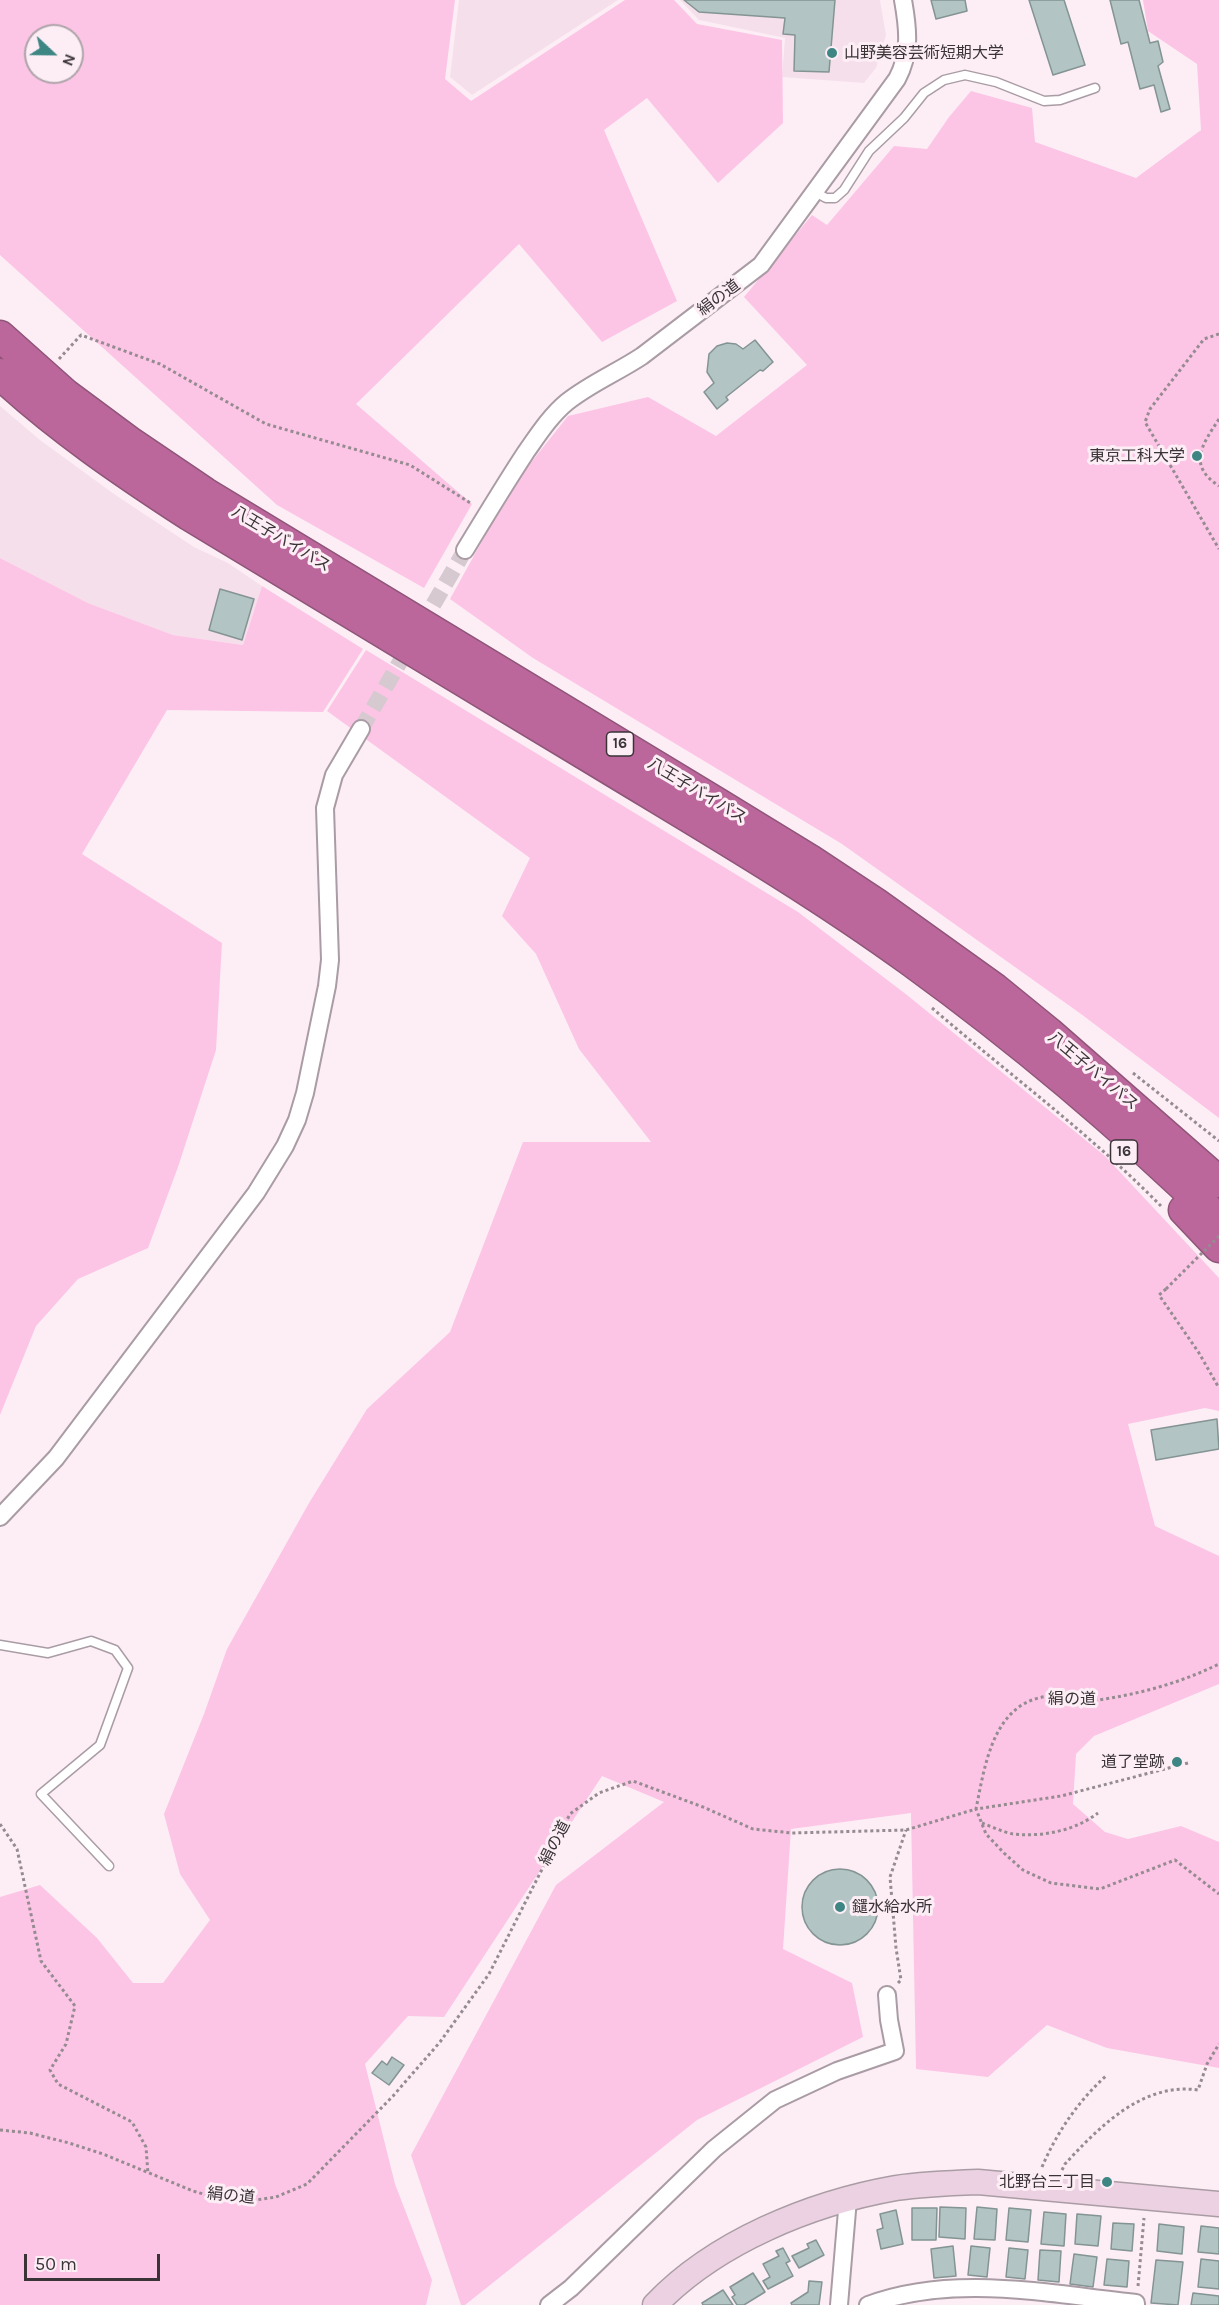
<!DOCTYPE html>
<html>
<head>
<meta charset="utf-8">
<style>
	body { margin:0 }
	#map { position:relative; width:1219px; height:2305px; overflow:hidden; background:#fdeef6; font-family:Karla,sans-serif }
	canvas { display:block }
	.north { position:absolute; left:24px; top:24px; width:60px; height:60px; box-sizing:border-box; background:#fdeef6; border:2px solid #afa4aa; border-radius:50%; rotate:112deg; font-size:16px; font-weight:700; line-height:24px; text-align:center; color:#3a3437 }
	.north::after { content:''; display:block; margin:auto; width:21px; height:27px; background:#3e8684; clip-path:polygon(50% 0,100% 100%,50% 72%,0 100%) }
	.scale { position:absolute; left:24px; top:2254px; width:136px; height:27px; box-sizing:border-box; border:3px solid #3a3437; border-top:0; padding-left:8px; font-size:18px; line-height:21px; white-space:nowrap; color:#3a3437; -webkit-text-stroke:4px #fdeef6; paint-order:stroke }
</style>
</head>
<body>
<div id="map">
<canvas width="1219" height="2305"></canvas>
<div class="north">N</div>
<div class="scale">50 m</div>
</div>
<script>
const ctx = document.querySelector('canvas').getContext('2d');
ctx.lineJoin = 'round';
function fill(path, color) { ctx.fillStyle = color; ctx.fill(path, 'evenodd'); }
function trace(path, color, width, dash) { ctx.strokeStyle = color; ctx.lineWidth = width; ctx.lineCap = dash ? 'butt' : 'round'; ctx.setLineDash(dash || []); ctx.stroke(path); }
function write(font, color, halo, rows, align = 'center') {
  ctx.font = font + ' Karla,"Noto Sans JP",sans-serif'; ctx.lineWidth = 6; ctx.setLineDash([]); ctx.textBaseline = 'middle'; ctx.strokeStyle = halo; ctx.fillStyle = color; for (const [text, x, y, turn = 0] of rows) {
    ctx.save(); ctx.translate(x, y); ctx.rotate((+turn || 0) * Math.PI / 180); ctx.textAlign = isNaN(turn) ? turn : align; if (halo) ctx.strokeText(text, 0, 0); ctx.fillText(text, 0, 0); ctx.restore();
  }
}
fill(new Path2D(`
	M459 0H618L472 95 450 77Z
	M680 0H880L886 35 876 68 864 83 782 77 785 38 699 20Z
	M0 406 40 440 114 494 194 547 228 563 262 586 243 645 173 635 88 603 0 558Z`), '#f5dfeb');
fill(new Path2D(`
	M0 0H455L445 79 471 101 625 0H674L697 24 782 40 783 123 718 183 647 98 604 130 677 301 602 342 519 244 356 404 472 504 424 588 277 505 0 255ZM36 36H72V72H36Z
	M1143 0H1219V1118L1081 1014 842 844 533 658 450 599 513 485 568 416 648 397 716 436 807 365 744 297 812 215 827 225 894 146 927 149 949 117 971 91 1032 108 1035 142 1136 178 1201 130 1197 64 1148 31Z
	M0 558 88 603 173 635 243 645 262 586 363 649 323 712 167 710 82 854 222 943 216 1050 178 1167 148 1248 78 1279 36 1326 0 1415Z
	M366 650 798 912 907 995 1105 1156 1219 1278V1411L1205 1408 1128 1424 1155 1526 1219 1556V1684L1094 1736 1076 1754 1073 1804 1105 1832 1128 1839 1181 1826 1219 1842V2068L1107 2048 1047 2025 988 2077 916 2069 911 1813 791 1829 783 1949 852 1983 863 2037 697 2120 465 2305H461L411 2155 556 1885 664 1802 602 1776 444 2017 408 2016 365 2064 395 2184 432 2280 426 2305H0V1897L40 1885 97 1938 133 1983H163L210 1920 180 1874 164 1814 204 1714 227 1649 309 1503 367 1409 450 1332 523 1142H651L579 1049 536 954 502 916 530 858 327 711Z`), '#fcc5e5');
const building = new Path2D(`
	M684 0H835L829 72 794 71 795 35 783 34 785 18 699 12Z
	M931 0H965L967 11 936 19Z
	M1029 0H1064L1085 65 1053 75Z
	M1110 0H1139L1150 43 1158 41 1163 62 1158 66 1170 109 1161 112 1154 85 1140 89 1128 42 1121 44Z
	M755 340 773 362 763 371 760 370 726 397 728 400 717 409 704 392 714 383 707 372 709 354 717 346 727 343 736 344 743 349Z
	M220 589 254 599 242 640 209 630Z
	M1217 1419 1219 1449 1156 1460 1151 1430Z
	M802 1907a38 38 0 1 1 76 0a38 38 0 1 1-76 0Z
	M392 2057 404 2065 389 2085 372 2073 382 2061 387 2065Z
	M940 2207 966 2208 965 2239 939 2237Z
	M977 2207 997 2209 995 2240 974 2239Z
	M912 2208H937L936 2240H912Z
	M1009 2208 1031 2210 1028 2242 1006 2240Z
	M896 2210 903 2244 881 2249 877 2230 883 2228 880 2214Z
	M1044 2212 1066 2214 1064 2246 1041 2244Z
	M1077 2214 1101 2216 1098 2246 1075 2244Z
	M1113 2223 1134 2224 1132 2251 1111 2249Z
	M1159 2224 1184 2227 1182 2254 1157 2251Z
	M1201 2226 1219 2228V2254L1198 2252Z
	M816 2240 824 2255 799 2268 792 2256 809 2248 807 2244Z
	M953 2246 956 2276 934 2278 931 2249Z
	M971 2246 990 2248 987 2277 968 2275Z
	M783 2248 790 2261 786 2263 793 2276 768 2289 763 2281 770 2277 763 2264 779 2256 776 2251Z
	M1009 2248 1028 2250 1025 2279 1006 2277Z
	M1040 2250 1061 2251 1059 2282 1038 2280Z
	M1074 2254 1097 2257 1093 2287 1070 2284Z
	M1107 2259 1129 2261 1127 2287 1104 2285Z
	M1201 2259 1219 2261V2289L1198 2287Z
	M1156 2260 1183 2262 1178 2305 1151 2303Z
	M753 2273 765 2292 744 2305H737L732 2297 735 2295 730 2287Z
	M809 2281 822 2282 819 2305H792L791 2303 808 2292Z
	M723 2290 733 2305H703L702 2303Z
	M1193 2293 1219 2296V2305H1191Z`);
fill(building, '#b2c4c3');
trace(building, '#839493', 1.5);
trace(new Path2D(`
	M361 729 465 550`), '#d6c9d0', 16, [16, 8]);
const lane = new Path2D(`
	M815 192 826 198H835L844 190 869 151 904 118 924 93 944 80 965 75 996 82 1044 101 1060 100 1095 88
	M0 1645 48 1653 91 1641 115 1650 128 1668 100 1745 41 1794 109 1866`);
const street = new Path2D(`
	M465 550C485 517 505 484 526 452 538 435 551 415 567 402 591 383 618 372 642 356L761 265 897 79C911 53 908 28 903 0
	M0 1517 56 1458 256 1193 285 1146 297 1120 305 1093 327 986 330 960 325 808 334 775 361 729
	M549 2305 571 2288 714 2149 775 2100 837 2071 895 2051 889 2020 887 1995
	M839 2305 848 2199
	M868 2305C953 2273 1048 2294 1136 2303V2305`);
const secondary = new Path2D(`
	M655 2305C715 2242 811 2203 896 2188 923 2184 950 2183 978 2182L1219 2204`);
const highway = new Path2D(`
	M0 336 65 394 131 443 205 493 717 803 810 860 875 903 995 989 1049 1033 1219 1182
	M0 374C58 428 123 472 189 515 323 596 458 678 593 759 700 824 809 887 911 961 1020 1040 1123 1127 1219 1220
	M1184 1210 1219 1247`);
trace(lane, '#aa9ca4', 11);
trace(street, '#aa9ca4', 20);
trace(secondary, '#aa9ca4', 27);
trace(highway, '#8e5578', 33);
trace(new Path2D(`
	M1219 334 1204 339 1150 409 1145 422 1219 549
	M59 359 81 335 160 364 266 424 410 465 472 504
	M1219 419C1202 445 1187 465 1219 486
	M932 1008C1010 1075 1089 1133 1161 1206
	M1133 1073 1219 1141
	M1166 1289 1159 1295 1199 1353 1219 1388
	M1188 1763 1061 1796 976 1809 986 1834 1004 1853 1023 1870 1051 1883 1100 1889 1175 1860 1219 1894
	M982 1823C992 1827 1003 1832 1013 1834 1043 1837 1074 1831 1098 1813
	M0 1824 17 1849 41 1961 75 2006 66 2044 50 2070 58 2084 132 2122 146 2147 148 2174
	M898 1983 901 1980 896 1948 890 1877 906 1830
	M0 2130 30 2133 69 2143 103 2154 193 2191 217 2198 249 2201 276 2197 307 2184 393 2096 440 2042 489 1974 570 1814 599 1793 633 1781 703 1807 753 1829 792 1833 906 1830 976 1809C985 1765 993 1701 1050 1696 1064 1695 1078 1702 1091 1701 1136 1695 1178 1684 1219 1664
	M1042 2167C1057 2132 1079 2100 1107 2075
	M1062 2170 1065 2164C1099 2127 1143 2082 1198 2090L1207 2064 1219 2044
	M1138 2286 1144 2218`), '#958b90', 3, [3, 3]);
trace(lane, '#fff', 8);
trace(street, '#fff', 16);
trace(secondary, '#ebd1e1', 24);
trace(highway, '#bb679b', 30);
trace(new Path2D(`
	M1166 1289 1219 1236`), '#958b90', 3, [3, 3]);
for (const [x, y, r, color] of [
	[832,53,6,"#3e8684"],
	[1197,456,6,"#3e8684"],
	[1177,1762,6,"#3e8684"],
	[840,1907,6,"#3e8684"],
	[1107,2182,6,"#3e8684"]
]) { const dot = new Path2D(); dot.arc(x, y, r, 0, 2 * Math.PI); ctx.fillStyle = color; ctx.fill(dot); trace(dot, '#fdeef6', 2); }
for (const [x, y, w] of [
	[620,744,27],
	[1124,1152,27]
]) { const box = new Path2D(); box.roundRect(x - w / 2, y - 12, w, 24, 4.5); ctx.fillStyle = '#fdeef6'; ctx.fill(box); trace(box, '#3a3437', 1.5); }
write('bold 15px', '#3a3437', null, [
	["16",620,744],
	["16",1124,1152]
]);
write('16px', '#3a3437', '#fdeef6', [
	["山野美容芸術短期大学",844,53,"left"],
	["東京工科大学",1185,456],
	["道了堂跡",1165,1762],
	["鑓水給水所",852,1907,"left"],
	["北野台三丁目",1095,2182]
], 'right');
write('16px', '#3a3437', '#fdeef6', [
	["絹の道",719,298,-37],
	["八王子バイパス",281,539,31],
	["八王子バイパス",697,791,31],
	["八王子バイパス",1093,1071,40],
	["絹の道",1072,1699],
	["絹の道",555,1843,-63],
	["絹の道",231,2196,6]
]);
</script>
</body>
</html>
